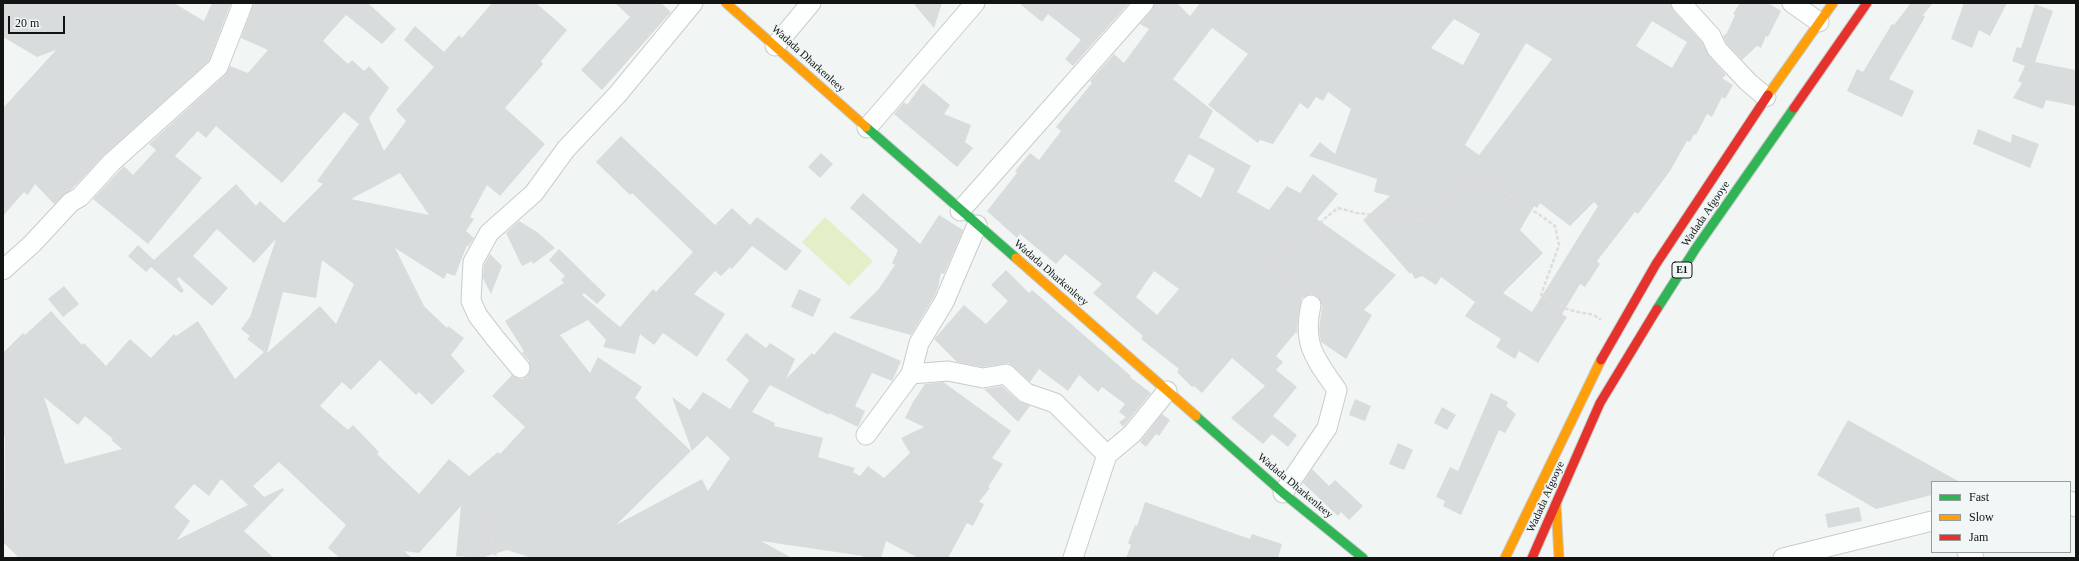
<!DOCTYPE html>
<html>
<head>
<meta charset="utf-8">
<style>
	body { margin:0 }
	#map { position:relative; width:2079px; height:561px; overflow:hidden; background:#f1f6f5; font-family:"Times New Roman",serif }
	canvas { display:block }
	.frame { position:absolute; inset:0; border:4px solid #121414; pointer-events:none }
	.legend { position:absolute; left:1931px; top:481px; width:140px; height:72px; box-sizing:border-box; background:#f0f7f6; border:1px solid #979c9c; margin:0; padding:5px 7px; list-style:none; font-size:12px; color:#121414 }
	.legend li { display:flex; align-items:center; gap:8px; height:20px }
	.legend b { width:20px; border:1px solid #979c9c }
	.scale { position:absolute; left:8px; top:16px; width:57px; height:18px; box-sizing:border-box; border:2px solid #121414; border-top:0; padding-left:5px; font-size:12px; line-height:14px; white-space:nowrap; color:#121414; -webkit-text-stroke:3px #f0f7f6; paint-order:stroke }
</style>
</head>
<body>
<div id="map">
<canvas width="2079" height="561"></canvas>
<div class="frame"></div>
<ul class="legend">
<li><b style="height:5px;background:#30b455"></b>Fast</li>
<li><b style="height:5px;background:#ff9f0a"></b>Slow</li>
<li><b style="height:5px;background:#e5322d"></b>Jam</li>
</ul>
<div class="scale">20 m</div>
</div>
<script>
const ctx = document.querySelector('canvas').getContext('2d');
ctx.lineJoin = 'round';
function fill(path, color) { ctx.fillStyle = color; ctx.fill(path, 'evenodd'); }
function trace(path, color, width, dash) { ctx.strokeStyle = color; ctx.lineWidth = width; ctx.lineCap = dash ? 'butt' : 'round'; ctx.setLineDash(dash || []); ctx.stroke(path); }
function write(font, color, halo, rows, align = 'center') {
  ctx.font = font + ' "Times New Roman",serif'; ctx.lineWidth = 3; ctx.setLineDash([]); ctx.textBaseline = 'middle'; ctx.strokeStyle = halo; ctx.fillStyle = color; for (const [text, x, y, turn = 0] of rows) {
    ctx.save(); ctx.translate(x, y); ctx.rotate((+turn || 0) * Math.PI / 180); ctx.textAlign = isNaN(turn) ? turn : align; if (halo) ctx.strokeText(text, 0, 0); ctx.fillText(text, 0, 0); ctx.restore();
  }
}
fill(new Path2D(`
	M825 217 873 261 849 286 802 242Z`), '#e4efc8');
fill(new Path2D(`
	M3 3H174L204 21 212 3H231L209 61 105 154 77 184 54 204 35 184 28 195 24 192 3 216V108L56 50 37 57 3 37Z
	M254 3H368L396 29 382 44 346 15 323 41 348 64 352 60 364 71 369 66 389 88 369 118 384 151 406 121 396 110 434 67 404 40 415 26 444 52 459 35 462 38 492 3H536L567 30 541 61 543 64 505 108 545 144 500 196 487 185 470 217 474 219 466 231 474 238 468 247 467 245 455 276 447 273 444 279 395 248 424 306 447 328 448 326 464 338 451 355 465 371 432 405 419 392 416 395 380 360 351 390 342 382 320 406 348 430 353 425 379 452 377 454 419 494 449 459 469 476 498 452 500 454 525 427 492 396 512 375 517 378 522 379 527 376 530 371 529 361 522 353 524 351 505 321 564 283 561 280 565 276 549 260 559 249 606 295 597 304 584 293 582 295 620 327 653 289 656 292 693 252 632 193 630 195 596 162 621 136 715 225 732 208 750 225 757 217 802 251 786 271 752 246 732 269 730 267 721 276 715 271 694 294 725 314 697 357 663 333 654 345 640 334 635 354 603 347 606 340 588 320 560 335 590 373 598 357 642 387 635 398 691 451 616 525 702 479 708 491 730 458 707 436 692 451 672 397 690 410 703 392 730 409 749 380 726 360 746 333 766 348 770 343 795 359 786 379 812 353 814 355 834 332 901 361 892 381 872 373 855 406 865 411 858 427 829 413V415L770 385 752 412 775 423 774 426 823 438 818 457 855 468 853 472 860 476 868 466 884 478 910 453 901 438 924 427 905 418 913 402 925 384 943 382 1011 431 992 458 1003 464 988 487 990 488 979 502 984 504 973 526 967 523 948 558H918L886 541 881 558H863V556L761 541 792 558H532L507 550 481 558 456 556 461 506 419 553 404 551 412 558H340L328 548 346 525 279 462 253 486 264 497 283 488 284 490 244 531 274 558H19L4 543 5 436 3 439V353L23 333 25 335 51 311 82 345 84 343 106 366 130 339 151 358 174 334 176 336 198 321 235 379 264 352 247 339 250 336 241 329 250 317 276 239 254 263 217 229 193 256 228 288 212 306 179 277 178 279 176 278 184 291 181 293 151 267 146 272 128 256 138 245 154 260 236 184 256 206 260 201 284 223 323 184 317 181 359 124 344 112 282 183 216 126 206 138 198 131 175 156 202 178 148 244 93 199 124 166 133 175 156 150 149 144 225 75 230 66 248 73 268 50 241 38ZM400 173 429 215 351 199ZM322 260 354 284 336 324 320 306 267 353 283 292 316 298ZM44 397 78 425 85 416 113 439 111 440 122 449 65 464ZM221 479 248 505 177 540 190 521 174 507 194 484 209 496Z
	M615 3H661L671 12 602 90 581 70 630 17Z
	M913 3H942L934 28Z
	M1019 3H1129L1073 66 1065 59 1081 40 1048 14 1042 22Z
	M1155 3H1177L1190 16 1200 3H1670L1673 10 1702 42 1709 56 1726 75 1722 78 1733 85 1725 99 1722 97 1712 117 1707 114 1696 135 1694 134 1690 142 1687 141 1670 171 1638 214 1635 212 1597 261 1600 264 1585 287 1580 284 1562 314 1567 317 1538 363 1519 351 1515 359 1496 347 1501 339 1465 316 1475 302 1441 277 1436 285 1422 276 1415 279 1411 272 1410 274 1363 220 1390 196 1374 192 1377 179 1309 156 1320 142 1335 154 1351 109 1328 92 1323 101 1316 97 1308 109 1300 103 1273 144 1260 140 1258 143 1208 105 1248 54 1212 28 1173 79 1213 111 1199 137 1251 166 1237 192 1269 210 1287 186 1300 193 1313 174 1338 194 1317 219 1396 275 1364 310 1372 315 1346 359 1321 342 1319 330 1322 306 1318 297 1313 294 1308 295 1302 298 1298 317 1297 334 1296 332 1276 356 1283 362 1276 370 1297 387 1273 416 1297 435 1288 447 1272 434 1263 444 1231 418 1265 386 1232 358 1202 393 1194 386 1192 387 1177 372 1179 369 1141 339 1143 336 1093 293 1102 284 1065 254 1056 264 1020 234 1017 238 987 211 1017 173 1015 171 1030 153 1039 160 1061 131 1056 127 1092 83 1090 81 1114 54 1124 63 1149 29 1140 24 1152 10ZM1454 19 1480 34 1463 65 1431 48ZM1652 21 1687 42 1672 68 1636 46ZM1526 43 1552 59 1479 155 1465 145ZM1189 154 1215 169 1201 198 1174 181ZM1594 202 1598 206 1532 312 1503 293 1543 253 1520 230 1534 206 1537 208 1540 203 1570 226ZM1154 271 1179 289 1157 315 1136 297Z
	M1740 3H1768L1781 11 1768 37 1766 36 1761 48 1757 46 1742 60 1726 43 1723 36 1727 33 1735 15 1733 14Z
	M1911 3H1933L1923 15 1925 17 1889 79 1914 91 1902 117 1847 91 1857 69 1863 72 1892 24 1894 25Z
	M1964 3H2007L1990 36 1979 30 1972 48 1951 39Z
	M2035 4 2053 11 2035 62 2076 70V106L2046 100 2043 109 2013 98 2022 83 2018 81 2025 66 2012 61 2017 47 2021 48Z
	M923 83 950 105 944 114 971 125 965 142 973 148 957 167 894 114 904 102 907 105Z
	M1978 129 2011 143 2012 134 2039 144 2030 168 1973 144Z
	M821 153 833 164 820 178 808 167Z
	M863 193 920 244 939 215 963 230 944 274 941 273 938 287 934 297 911 335 849 318 878 290 895 265 892 263 898 250 850 208Z
	M519 221 537 232 555 248 533 264 532 261 522 266 506 233Z
	M490 254 502 266 491 294 483 278 484 265Z
	M1006 270 1029 293 1032 290 1131 376 1130 377 1151 393 1123 427 1119 422 1126 417 1119 412 1125 404 1102 387 1098 392 1079 375 1068 391 1039 369 1030 382 1009 363 983 367 957 362 934 339 964 305 986 324 1008 301 991 285Z
	M64 286 79 304 63 317 48 299Z
	M799 289 821 299 813 317 791 307Z
	M1002 386 1019 401 1030 406 1018 422 984 389Z
	M1491 393 1508 402 1506 406 1516 414 1505 433 1499 430 1461 515 1443 506 1445 501 1436 497 1450 467 1458 471Z
	M1355 399 1371 406 1365 421 1349 415Z
	M1442 407 1456 415 1447 430 1434 423Z
	M1162 414 1170 420 1159 436 1156 434 1146 447 1140 442Z
	M1848 420 1884 440 1960 482H1932V495L1876 509 1817 475Z
	M1398 443 1413 450 1404 470 1389 464Z
	M1312 469 1329 486 1335 480 1363 506 1349 520 1341 512 1338 516 1303 483Z
	M1145 502 1250 539 1252 534 1282 544 1278 558H1126L1131 545 1128 543 1135 525 1137 526Z
	M1859 507 1862 521 1828 528 1825 514Z`), '#d8dcdc');
const street = new Path2D(`
	M1681 3 1711 36 1717 49 1748 82 1766 97
	M1792 3 1819 22
	M775 46 811 3
	M867 128 975 3
	M960 211 1144 3
	M3 270 32 244 71 202 80 197 112 162 218 67 243 3
	M520 368 495 338 478 316 471 301 473 262 489 233 534 193 566 149 617 95 693 3
	M911 374 948 371 983 378 1006 374 1026 393 1055 403 1107 455
	M866 435 911 374 919 343 944 302 977 225
	M1283 493 1327 428 1337 390C1315 358 1302 345 1311 305
	M2070 501 2076 507
	M1967 552 1974 558
	M1073 558 1107 455 1132 434 1167 391
	M1783 558 1932 521`);
const fast = new Path2D(`
	M866 127 1016 258
	M1657 309 1696 248 1794 108
	M1196 416 1283 493 1363 558`);
const slow = new Path2D(`
	M726 3 866 127
	M1768 95 1833 3
	M1016 258 1196 416
	M1556 504 1559 558
	M1505 558 1601 360`);
const jam = new Path2D(`
	M1794 108 1867 3
	M1601 360 1656 264 1768 95
	M1532 558 1600 403 1657 309`);
trace(street, '#c8cccb', 21);
trace(fast, '#c8cccb', 11);
trace(slow, '#c8cccb', 11);
trace(jam, '#c8cccb', 11);
trace(new Path2D(`
	M1297 292 1278 278 1273 268 1291 243 1305 240 1324 219 1338 208 1357 213 1421 221 1437 207 1450 191 1464 192 1481 175 1490 183 1540 215 1555 226 1559 245 1541 295C1551 303 1565 309 1578 312 1589 315 1591 312 1601 320
	M494 504 484 516V520L488 524 496 557`), '#ddd', 2.5, [4, 2]);
trace(street, '#fdfefe', 19);
trace(fast, '#30b455', 9);
trace(slow, '#ff9f0a', 9);
trace(jam, '#e5322d', 9);
for (const [x, y, w] of [
	[1682,270,20]
]) { const box = new Path2D(); box.roundRect(x - w / 2, y - 8, w, 16, 3); ctx.fillStyle = '#f0f7f6'; ctx.fill(box); trace(box, '#121414', 1); }
write('bold 10px', '#121414', null, [
	["E1",1682,270]
]);
write('11px', '#121414', '#f0f7f6', [
	["Wadada Dharkenleey",808,59,42],
	["Wadada Afgooye",1706,214,-56],
	["Wadada Dharkenleey",1051,273,41],
	["Wadada Dharkenleey",1295,486,40],
	["Wadada Afgooye",1546,497,-66]
]);
</script>
</body>
</html>
